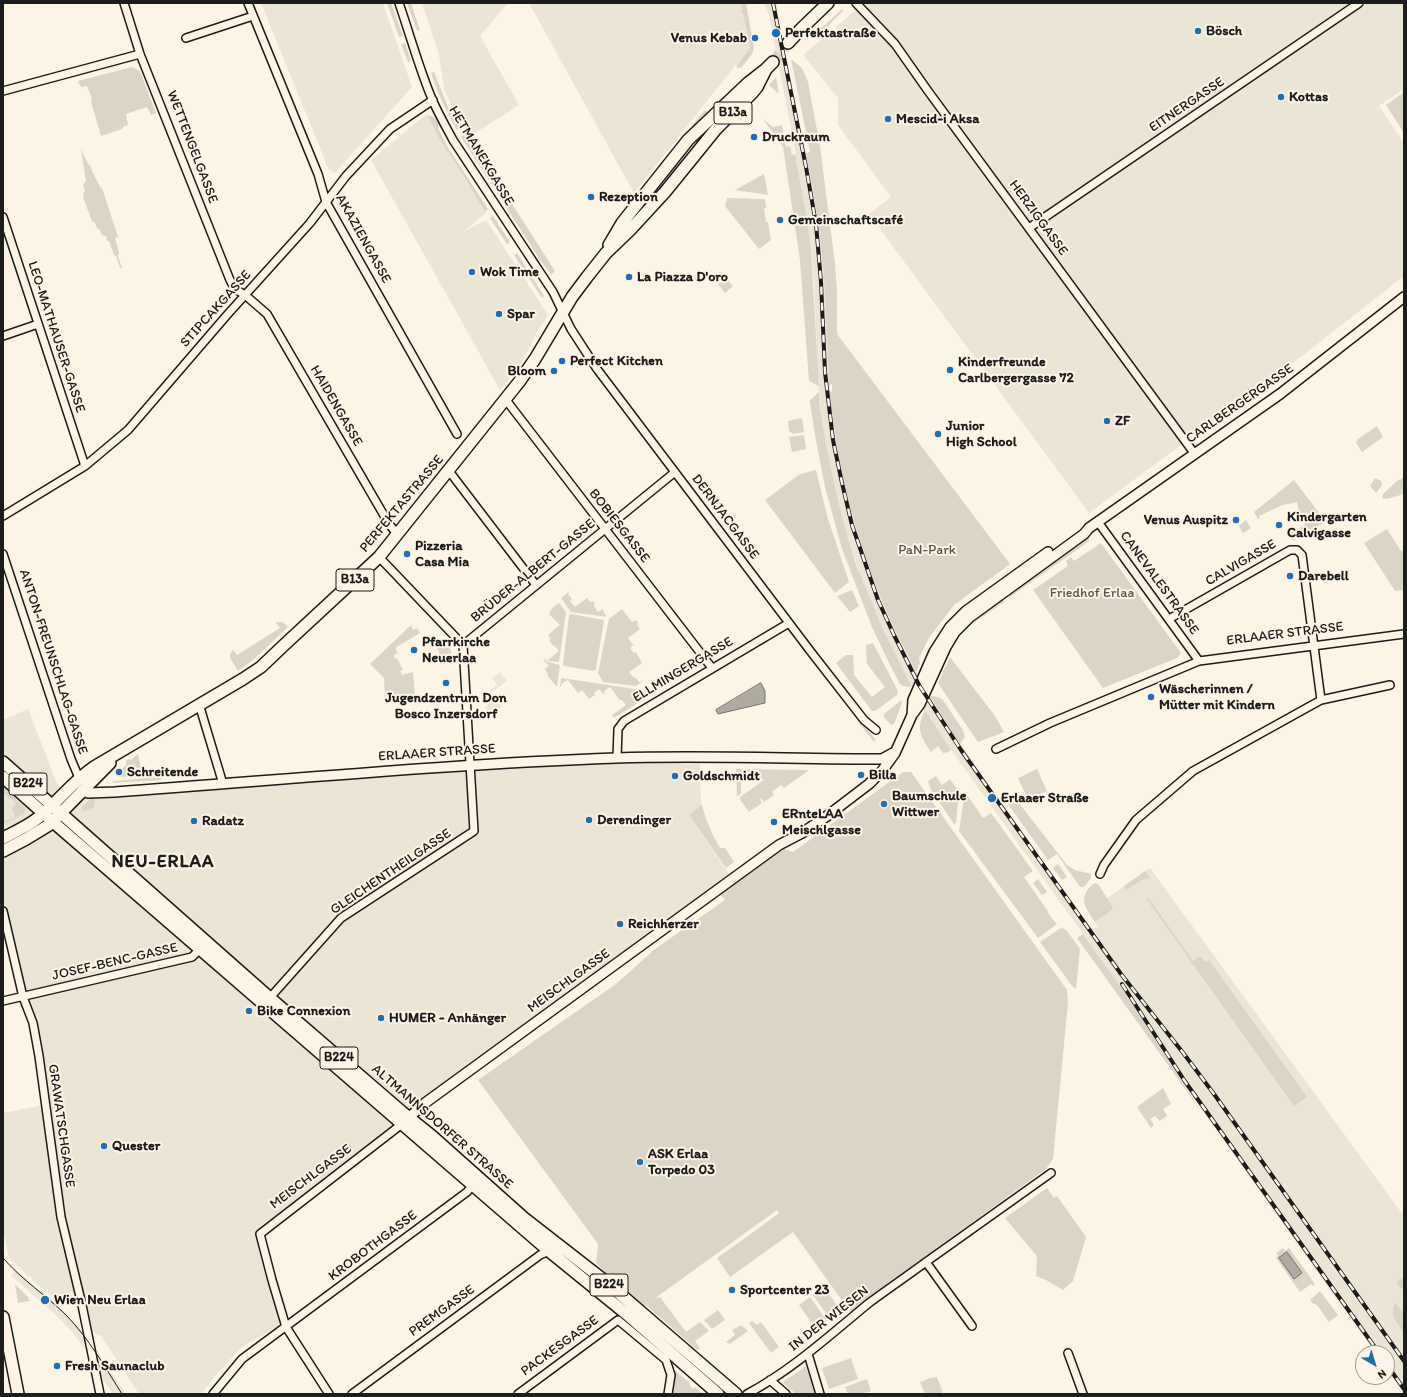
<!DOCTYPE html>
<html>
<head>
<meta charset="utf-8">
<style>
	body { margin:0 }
	#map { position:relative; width:1407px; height:1397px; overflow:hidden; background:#fcf5e5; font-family:Itim,sans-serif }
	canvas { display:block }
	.frame { position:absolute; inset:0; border:4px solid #1c1c1c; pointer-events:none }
	.north { position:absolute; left:1355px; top:1345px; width:40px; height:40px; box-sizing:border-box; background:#fcf5e5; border:1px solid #a29e95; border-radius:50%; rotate:142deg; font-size:11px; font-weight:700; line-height:16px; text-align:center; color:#1c1c1c }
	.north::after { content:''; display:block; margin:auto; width:14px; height:18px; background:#1f6fb2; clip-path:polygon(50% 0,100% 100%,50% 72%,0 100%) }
</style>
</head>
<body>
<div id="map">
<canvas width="1407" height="1397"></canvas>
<div class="frame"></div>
<div class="north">N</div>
</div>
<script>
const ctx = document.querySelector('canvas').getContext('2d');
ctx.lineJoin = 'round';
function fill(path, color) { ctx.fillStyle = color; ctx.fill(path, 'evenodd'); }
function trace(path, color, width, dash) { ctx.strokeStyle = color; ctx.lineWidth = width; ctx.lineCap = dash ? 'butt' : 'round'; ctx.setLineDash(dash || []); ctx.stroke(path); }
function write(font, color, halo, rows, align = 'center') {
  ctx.font = font + ' Itim,sans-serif'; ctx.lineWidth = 4; ctx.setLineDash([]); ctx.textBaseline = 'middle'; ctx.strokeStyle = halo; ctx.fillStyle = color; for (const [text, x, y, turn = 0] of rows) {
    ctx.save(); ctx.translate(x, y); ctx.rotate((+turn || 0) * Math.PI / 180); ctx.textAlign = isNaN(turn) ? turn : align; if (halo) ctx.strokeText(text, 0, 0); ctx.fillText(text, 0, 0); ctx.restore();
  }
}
fill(new Path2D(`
	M261 3H383L412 87 335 173 329 170Z
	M422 3H508L480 36 519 105 469 137 458 119 444 89 439 55Z
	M529 3H741L742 11 741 12 743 14 750 47 634 193Z
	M765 3H777L778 17 815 199 820 235 824 276 830 397 860 535 859 536 871 574 905 651 936 706 980 772 981 775 1062 889 1091 928H1096L1098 927 1095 922 1112 910 1113 906 1107 898 1150 868 1404 1216V1393L1387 1370V1353H1375L1184 1085 1101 959 931 722 909 683 882 627 864 585H863L849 540 847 539 848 538 835 489 828 454 819 400 814 281 807 218 795 154H796L768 11H767Z
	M864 3H1404V89L1379 106 1404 143V276L1306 353 1089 513 869 214 891 197 838 125V98L803 55Z
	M427 114 464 179 487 212 468 228 457 235 486 220 548 315 536 334 521 364 500 390 371 160Z
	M500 672 507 681 491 693 502 707 494 713 491 710 489 712 488 711 485 707 488 705 481 697 497 685 492 678Z
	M28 709 56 781 69 805 82 790 450 766 700 758 701 805 689 815 729 874 474 1074 402 1120 262 1235 280 1326 243 1346 216 1375 201 1394H139L101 1336 82 1326 72 1292 53 1297 32 1280 33 1278 29 1275 28 1276 9 1258 3 1229V1113L43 1105 23 997 3 911V720Z
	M14 1268 59 1307 77 1326 82 1331 85 1349 72 1332 57 1316 11 1276 14 1273 11 1271Z
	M94 1346 107 1365 126 1394H113L100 1374Z`), '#ebe5d6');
fill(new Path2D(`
	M387 3H391L403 36 399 37Z
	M407 3H411L420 30 417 31Z
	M741 3H746L754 48 752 54 741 68 739 67 738 69 736 66 750 47 743 14 741 12 742 10Z
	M844 9 842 12 821 33 815 34 841 10Z
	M405 43 411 61 408 62 401 44Z
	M791 59 802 68 808 82 820 146 835 264 837 292V334L1010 564 954 605 929 638 919 658 920 663 916 672C905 649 893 627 883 603 856 540 839 471 830 397V391L832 392V384L829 385V378C826 335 826 290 821 247 818 215 812 184 806 153L810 152Z
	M132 67 140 71 156 113 151 115 147 107 126 114 128 125 124 126 122 129 101 136 91 102 92 99 87 86 82 87 80 86 78 81Z
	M434 72 448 107 459 128 457 130C446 112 438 93 431 73Z
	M776 77 779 94 769 85Z
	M1404 92V133L1386 105Z
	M704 111H707L708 113 695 126 693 124Z
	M427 115 434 117 438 121V128L447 146 488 209 485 211 440 139Z
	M763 119 773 127 782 125 786 147 790 146 792 155 795 154 807 218 811 251 819 386 809 381 800 260 783 147Z
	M464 135 466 140 470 138 555 271 551 275 540 260 461 137Z
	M688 148 689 150C679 163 671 177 661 191L658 189Z
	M81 149 88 164 90 165C92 173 97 179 100 187L102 188 118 237 115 238 119 253 118 256 122 268H120L116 256 114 255 109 241H107L106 236 102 235 100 230 97 228 95 223 92 221 84 200 83 194 85 190 83 185 86 181Z
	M764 174 768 195 735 190Z
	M727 198 765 199 766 208H764L766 222H768L771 240 759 249 725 206Z
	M493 216 510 242 507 244 490 218Z
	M517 253 544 296 542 298 514 255Z
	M726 278 733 286 725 293 718 284Z
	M819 392V401C826 445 835 493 848 538L847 539 849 540 856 565 863 581H862L863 584H864L882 627 911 686 909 687 903 686 900 684 889 663 872 627 842 549 825 487 815 435 810 403V400Z
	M802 418 804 432 793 434 789 431 788 421Z
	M1377 426 1383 437 1362 452 1356 443 1358 439Z
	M804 435 806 449 792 452 789 437Z
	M816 470 828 519 849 582 835 593 765 500 800 474Z
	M1404 477V494L1387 499 1382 498 1383 494 1397 481Z
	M1375 478 1381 481 1382 485 1377 492H1375L1370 486Z
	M1294 480 1326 522 1301 534V536L1293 541 1289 533 1305 525 1303 521 1301 522 1297 502 1283 505 1259 516 1260 518 1258 519 1254 512Z
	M1246 520 1251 528 1243 533 1239 526Z
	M1387 529 1401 551H1404V590L1395 591 1364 543Z
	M1089 537V540L1088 542 1010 597 1008 594Z
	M1101 543 1181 653 1177 658 1103 688 1033 590 1068 566 1066 561 1071 557 1074 561Z
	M852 590 859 606 850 612 837 596Z
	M570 591 568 594 572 599 570 601 575 607 587 598 590 602 593 601 595 604 594 606 598 612 603 609V611L607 617 571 612 561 598Z
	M1002 599 1004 602 975 622 972 618Z
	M559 603 566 612 559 662 549 661 548 660 559 651 554 645 553 646 549 640 551 639 548 635 560 625 549 614 552 608Z
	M622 609 632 622 636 620 638 623 637 624 640 629 628 638 632 644H634L630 648 634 653 636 652 642 663 629 672 634 678 635 677 639 682 644 680 636 686 603 682 598 673 609 619Z
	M571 614 604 620 596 669 594 671 564 666 563 665 569 615Z
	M277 622H283L288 627 252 661 238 671 230 658V654L233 650 237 655 280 628 276 623Z
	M411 625 413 630 417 628 420 633 395 648 398 653 394 655 395 659 397 658 403 670 400 671 402 675 413 672 415 697 385 699 384 678 370 664Z
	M447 643 452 653 440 656 437 646Z
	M873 643 898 691 897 695 875 711H872L836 663 846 655H853L854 675 872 697 885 687 867 664 866 645Z
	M950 657 995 716 1004 732 978 742 954 707 938 683Z
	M545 659 548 662 560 665 557 687 547 675 548 674 545 669 549 666 545 661H543Z
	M562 678 641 690 635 694 640 700 645 697 646 698 614 718 612 715 626 705 622 700H620L610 687 604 691 605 693 603 694 599 689 594 693 595 695 589 699 582 690 578 693 568 680 561 684 562 685 560 687 561 679Z
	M932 696 938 697 943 700 963 730 965 737 960 744 930 697Z
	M900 701H902V703L894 724 891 725 884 717V714Z
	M925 710 951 750 947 753 946 752 944 754 938 746 931 752C920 736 916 728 925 710Z
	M857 717 876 740 874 742 856 719Z
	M138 754 141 768 140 769V771H142L144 776 118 777 117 773 126 765V761L128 759 131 760Z
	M736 769 808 770V771L784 788 781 785 772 792 774 795 764 802 761 798 760 799 762 803 749 812 741 801 740 797 764 780 763 779 760 780 753 771 741 780V794L737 796Z
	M1037 769 1047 791 1028 800 1018 778Z
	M903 772H911L1067 990 1068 1003 1053 1159 1046 1169 866 1299 851 1313 793 1232 730 1277 717 1258 748 1236 754 1245 748 1236 779 1213 777 1210 654 1299 660 1297 686 1332 700 1322 709 1331 695 1341 700 1348 697 1350 646 1305 642 1308 596 1263 598 1244 478 1080 616 984 655 949 725 900 719 893 782 848 793 852Z
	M936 776 942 785 950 779 959 792 956 823 954 824 931 790 928 781Z
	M161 777V780L112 783 113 781Z
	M3 788 25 808 24 814 3 824V822L15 817 12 808 16 803 3 792Z
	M967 795 983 818 991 813 1033 871 1024 877 1047 910 1050 916 1057 924 1038 938 959 831 964 798Z
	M1008 797 1014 798 1019 803 1067 865 1075 870 1091 874V878L1084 887H1080L1057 854 1048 860 1005 800Z
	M92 798 95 799 94 807 88 810 82 811V807Z
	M701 805H702C706 821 712 834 720 848H725L734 862 726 868 689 815Z
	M1058 864 1067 877 1062 880 1053 868Z
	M1145 871 1150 878 1142 880 1126 890 1124 886Z
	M1038 879 1047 892 1042 895 1033 883Z
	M1094 883 1098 884 1113 907 1112 910 1095 922C1085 907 1077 898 1094 883Z
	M1146 898 1149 899 1193 961 1200 956 1205 962 1209 960 1307 1097 1294 1106Z
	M1063 928 1067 931 1080 949 1076 989 1072 986 1040 942 1059 929Z
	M1083 934 1122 989 1201 1111 1077 938Z
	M1163 1088 1171 1104 1163 1109 1167 1116 1160 1121 1155 1116 1150 1119 1154 1125 1151 1128 1137 1107Z
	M1047 1188 1054 1198 1057 1196 1086 1237 1073 1281 1063 1290 1046 1280 1036 1276 1037 1256 1005 1218Z
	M1283 1248 1285 1251 1289 1248 1315 1284 1313 1286 1311 1284 1300 1292 1276 1258 1278 1256 1276 1253Z
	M1404 1277V1293L1403 1290 1396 1282Z
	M15 1284 28 1297 30 1301 18 1303Z
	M824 1287 841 1311 830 1319 813 1295Z
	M1320 1291 1338 1315 1329 1322 1317 1305 1312 1303 1310 1300Z
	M810 1297 827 1321 816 1329 799 1305Z
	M1395 1302 1404 1314V1317L1401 1320 1404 1324V1333C1396 1321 1390 1316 1395 1302Z
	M718 1310 725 1320 712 1329 704 1320Z
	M752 1321 757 1325 761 1322 779 1347 771 1353 749 1323Z
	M741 1325 748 1331 730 1344 726 1342 735 1335 732 1330Z
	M851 1358 858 1379 829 1389 822 1368Z
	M805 1367H806L815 1394H796L784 1384V1381Z
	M672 1368 690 1383 689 1384 693 1389 695 1387 703 1394H672L674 1385Z
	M937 1377 943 1393 925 1394 920 1382 930 1378Z
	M867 1379 871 1391 862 1394H848L845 1387Z`), '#dbd5c8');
const water = new Path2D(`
	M761 683 765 691V703L722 713 718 714 716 710Z
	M1287 1252 1302 1273 1294 1279 1279 1258Z`);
fill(water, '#b0aba1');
trace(water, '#75726c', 1);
trace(new Path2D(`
	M773 62 788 43`), '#dad4c7', 11, [11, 5.5]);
const minor = new Path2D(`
	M124 3 140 54 230 280 235 289 245 295 267 314 389 524 398 535
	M248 3 318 174 326 202 457 434
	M399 3C410 35 419 68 432 99 438 113 446 127 453 140L553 292 571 329 597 369 811 652 864 720 876 730
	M856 3 895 44 928 91 1194 453
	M186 38 253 16
	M3 91 140 54
	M3 217 85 466
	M1029 228 1359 3
	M3 336 38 324
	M506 400 712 668
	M449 471 536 585
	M3 516 85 466 128 430 227 315 310 223 346 176 390 129 433 100
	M1098 522 1199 661
	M3 554 71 759 79 778
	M1169 619 1290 550H1297L1302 555 1321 700
	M463 645 675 472
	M199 704 223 784
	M996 749 1050 723 1199 661 1404 634
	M617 758 618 729 624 721 789 623
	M1100 874 1104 865 1136 820 1193 771 1321 700 1390 685
	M3 911 23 997 33 1023 39 1056 61 1217 82 1305 100 1394
	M3 1001 192 957 203 946
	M267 1001 341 918 474 831 463 645 379 557
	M972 1326 926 1262 1051 1173
	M1068 1353 1083 1394
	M808 1354 820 1394
	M770 1380 786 1394
	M213 1394 242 1359 467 1192 473 1185
	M329 1394 286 1327 272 1280 260 1234 402 1124
	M352 1394 540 1255 549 1251
	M518 1394 618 1320 666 1360 671 1375 668 1394
	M747 1394C792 1370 830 1335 869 1303 888 1289 907 1276 926 1262`);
const tertiary = new Path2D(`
	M912 715 913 700 934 652 950 627 966 611 1048 552
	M82 790 88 793 115 792C282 780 449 764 616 758 704 755 793 759 882 759L893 753
	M404 1122 425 1103 779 845 802 833 827 816 869 784 882 771 895 753 912 715 920 704 946 647 955 632 970 617 1084 534 1089 528 1280 394 1404 297`);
const primary = new Path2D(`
	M788 43 802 28 828 3
	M609 245 622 223 688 140 748 83 766 69 773 62
	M3 762 270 998 402 1112 432 1136 524 1218 605 1281 736 1394
	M3 777 60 828 549 1251 629 1316 718 1394
	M3 838C15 832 28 826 38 818 58 802 72 782 94 767L243 679 261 667 283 646 379 557 519 382 535 359 572 297 587 277 606 253 630 230 665 192 716 129 753 92 757 87 766 69
	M3 851 26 839 49 825 110 763
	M3 1317 18 1394`);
trace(minor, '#1c1c1c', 10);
trace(tertiary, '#1c1c1c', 12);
trace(primary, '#1c1c1c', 14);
trace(minor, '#fcf5e5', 7);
trace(tertiary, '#fcf5e5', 9);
trace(primary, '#fcf5e5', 11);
trace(new Path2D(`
	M3 1258C22 1280 47 1296 67 1316 89 1339 105 1367 122 1394`), '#1c1c1c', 1);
const rail = new Path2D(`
	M773 3 806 167 816 224 821 282 825 372 833 440 842 483 852 525 878 600 894 635 919 685 961 750 1121 974 1184 1054 1214 1094 1404 1361
	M1122 984 1184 1080 1379 1353
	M1387 1365 1404 1389`);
trace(rail, '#1c1c1c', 4);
trace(rail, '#fcf5e5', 2.5, [8]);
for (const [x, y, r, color] of [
	[1198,31,4,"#1f6fb2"],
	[776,33,5,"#1f6fb2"],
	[755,38,4,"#1f6fb2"],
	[1281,97,4,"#1f6fb2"],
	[888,119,4,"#1f6fb2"],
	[754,137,4,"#1f6fb2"],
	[591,197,4,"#1f6fb2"],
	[780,220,4,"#1f6fb2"],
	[472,272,4,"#1f6fb2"],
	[629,277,4,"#1f6fb2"],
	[499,314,4,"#1f6fb2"],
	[562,361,4,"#1f6fb2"],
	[950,370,4,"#1f6fb2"],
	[554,371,4,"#1f6fb2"],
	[1107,421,4,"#1f6fb2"],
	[938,434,4,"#1f6fb2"],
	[1236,520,4,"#1f6fb2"],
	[1279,525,4,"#1f6fb2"],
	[407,554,4,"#1f6fb2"],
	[1290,576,4,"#1f6fb2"],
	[414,650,4,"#1f6fb2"],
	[446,683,4,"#1f6fb2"],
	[1151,697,4,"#1f6fb2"],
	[119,772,4,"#1f6fb2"],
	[861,775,4,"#1f6fb2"],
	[675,776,4,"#1f6fb2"],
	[992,798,5,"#1f6fb2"],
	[884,804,4,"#1f6fb2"],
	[589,820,4,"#1f6fb2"],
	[194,821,4,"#1f6fb2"],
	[774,822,4,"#1f6fb2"],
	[620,924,4,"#1f6fb2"],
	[249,1011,4,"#1f6fb2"],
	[381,1018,4,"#1f6fb2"],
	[104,1146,4,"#1f6fb2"],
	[640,1162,4,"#1f6fb2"],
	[732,1290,4,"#1f6fb2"],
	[45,1300,5,"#1f6fb2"],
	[57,1366,4,"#1f6fb2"]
]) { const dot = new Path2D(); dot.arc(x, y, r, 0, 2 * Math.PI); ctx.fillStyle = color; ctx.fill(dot); trace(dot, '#fcf5e5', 1.5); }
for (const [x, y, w] of [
	[733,113,38],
	[355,580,38],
	[28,784,38],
	[339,1058,38],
	[609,1285,38]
]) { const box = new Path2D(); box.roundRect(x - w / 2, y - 11, w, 22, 3); ctx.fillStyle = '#fcf5e5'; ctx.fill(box); trace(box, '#1c1c1c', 1); }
write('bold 13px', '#1c1c1c', null, [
	["B13a",733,113],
	["B13a",355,580],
	["B224",28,784],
	["B224",339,1058],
	["B224",609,1285]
]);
write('bold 14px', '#1c1c1c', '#fcf5e5', [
	["Bösch",1206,31],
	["Perfektastraße",785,33],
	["Venus Kebab",747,38,"right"],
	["Kottas",1289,97],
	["Mescid-i Aksa",896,119],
	["Druckraum",762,137],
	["Rezeption",599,197],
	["Gemeinschaftscafé",788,220],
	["Wok Time",480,272],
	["La Piazza D'oro",637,277],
	["Spar",507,314],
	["Perfect Kitchen",570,361],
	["Kinderfreunde",958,362],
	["Carlbergergasse 72",958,378],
	["Bloom",546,371,"right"],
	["ZF",1115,421],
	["Junior",946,426],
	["High School",946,442],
	["Kindergarten",1287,517],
	["Calvigasse",1287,533],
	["Venus Auspitz",1228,520,"right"],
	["Pizzeria",415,546],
	["Casa Mia",415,562],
	["Darebell",1298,576],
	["Pfarrkirche",422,642],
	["Neuerlaa",422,658],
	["Wäscherinnen /",1159,689],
	["Mütter mit Kindern",1159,705],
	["Jugendzentrum Don",446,698,"center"],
	["Bosco Inzersdorf",446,714,"center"],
	["Schreitende",127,772],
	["Billa",869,775],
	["Goldschmidt",683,776],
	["Baumschule",892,796],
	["Wittwer",892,812],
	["Erlaaer Straße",1001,798],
	["ERnteLAA",782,814],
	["Meischlgasse",782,830],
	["Derendinger",597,820],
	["Radatz",202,821],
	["Reichherzer",628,924],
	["Bike Connexion",257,1011],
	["HUMER - Anhänger",389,1018],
	["Quester",112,1146],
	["ASK Erlaa",648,1154],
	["Torpedo 03",648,1170],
	["Sportcenter 23",740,1290],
	["Wien Neu Erlaa",54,1300],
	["Fresh Saunaclub",65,1366]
], 'left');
write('14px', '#1c1c1c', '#fcf5e5', [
	["EITNERGASSE",1187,105,-34],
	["WETTENGELGASSE",192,147,69],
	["HETMANEKGASSE",481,156,59],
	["HERZIGGASSE",1038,218,54],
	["AKAZIENGASSE",363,239,61],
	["STIPCAKGASSE",216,309,-48],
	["LEO-MATHAUSER-GASSE",56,337,72],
	["CARLBERGERGASSE",1240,404,-35],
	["HAIDENGASSE",336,406,60],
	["PERFEKTASTRASSE",402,504,-50],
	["DERNJACGASSE",725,517,53],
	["BOBIESGASSE",619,526,52],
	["CALVIGASSE",1241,563,-30],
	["BRÜDER-ALBERT-GASSE",533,571,-39],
	["CANEVALESTRASSE",1159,583,54],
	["ERLAAER STRASSE",1285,634,-7],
	["ANTON-FREUNSCHLAG-GASSE",53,662,72],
	["ELLMINGERGASSE",683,670,-31],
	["ERLAAER STRASSE",437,753,-4],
	["GLEICHENTHEILGASSE",391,872,-34],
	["JOSEF-BENC-GASSE",115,962,-13],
	["MEISCHLGASSE",569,981,-36],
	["GRAWATSCHGASSE",61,1126,82],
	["ALTMANNSDORFER STRASSE",442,1127,41],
	["MEISCHLGASSE",311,1177,-37],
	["KROBOTHGASSE",373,1246,-37],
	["PREMGASSE",442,1311,-36],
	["IN DER WIESEN",829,1319,-38],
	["PACKESGASSE",560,1346,-36]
]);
write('14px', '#555450', '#fcf5e5', [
	["PaN-Park",927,550],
	["Friedhof Erlaa",1092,593]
]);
ctx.letterSpacing = '1px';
write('bold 18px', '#1c1c1c', '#fcf5e5', [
	["NEU-ERLAA",163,862]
]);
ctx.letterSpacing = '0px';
</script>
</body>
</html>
